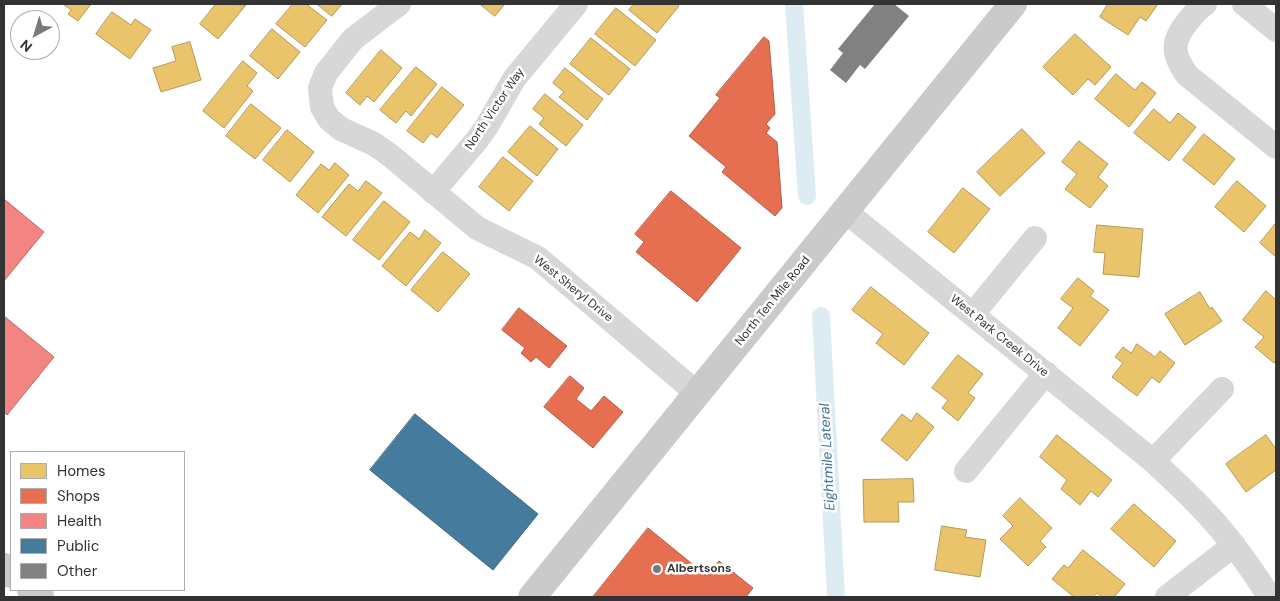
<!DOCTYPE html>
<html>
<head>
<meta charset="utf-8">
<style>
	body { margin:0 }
	#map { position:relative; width:1280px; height:601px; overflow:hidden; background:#fff; font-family:"DM Sans",sans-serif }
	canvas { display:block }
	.frame { position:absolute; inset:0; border:5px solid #333; pointer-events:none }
	.legend { position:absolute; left:10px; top:451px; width:175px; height:140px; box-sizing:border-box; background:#fff; border:1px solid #adadad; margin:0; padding:6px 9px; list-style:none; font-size:15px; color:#333 }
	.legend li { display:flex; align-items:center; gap:10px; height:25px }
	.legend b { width:25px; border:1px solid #adadad }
	.north { position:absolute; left:10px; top:10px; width:50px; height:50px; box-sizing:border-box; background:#fff; border:1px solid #adadad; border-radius:50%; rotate:219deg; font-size:14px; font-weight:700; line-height:20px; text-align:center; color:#333 }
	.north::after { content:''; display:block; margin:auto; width:18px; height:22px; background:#7a7a7a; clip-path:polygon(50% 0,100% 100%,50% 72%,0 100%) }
</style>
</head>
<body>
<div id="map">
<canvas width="1280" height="601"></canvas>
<div class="frame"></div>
<ul class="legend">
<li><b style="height:14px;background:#e9c46a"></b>Homes</li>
<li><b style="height:14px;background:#e76f51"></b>Shops</li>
<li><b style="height:14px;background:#f28482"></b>Health</li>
<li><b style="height:14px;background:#457b9d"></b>Public</li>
<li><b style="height:14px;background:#818181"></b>Other</li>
</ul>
<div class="north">N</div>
</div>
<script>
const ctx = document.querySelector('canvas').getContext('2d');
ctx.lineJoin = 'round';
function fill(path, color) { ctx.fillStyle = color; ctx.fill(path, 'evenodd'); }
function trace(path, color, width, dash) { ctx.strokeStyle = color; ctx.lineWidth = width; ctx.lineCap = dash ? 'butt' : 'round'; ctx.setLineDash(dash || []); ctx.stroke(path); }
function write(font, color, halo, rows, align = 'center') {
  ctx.font = font + ' "DM Sans",sans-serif'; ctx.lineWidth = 5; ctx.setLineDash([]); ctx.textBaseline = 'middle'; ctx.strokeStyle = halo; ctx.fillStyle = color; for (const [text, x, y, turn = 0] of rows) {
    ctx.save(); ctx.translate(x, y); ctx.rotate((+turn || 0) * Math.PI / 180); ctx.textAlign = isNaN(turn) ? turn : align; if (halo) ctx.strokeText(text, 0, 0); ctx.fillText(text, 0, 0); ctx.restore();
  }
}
const homes = new Path2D(`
	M63 4H91L78 21 68 14 71 10Z
	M216 4 246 5 218 39 200 24Z
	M293 4H306L327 20 305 47 276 24Z
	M317 4H342L332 16Z
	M480 4H505L495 16Z
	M634 4H677L679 6 657 33 629 10Z
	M1108 4H1158L1146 21 1140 17 1128 35 1100 17Z
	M616 8 656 40 635 66 595 34Z
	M112 12 131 25 135 19 151 30 130 59 96 34Z
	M272 29 300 52 278 79 250 56Z
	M1075 34 1111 67 1095 85 1088 79 1073 95 1043 67Z
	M591 38 630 69 609 95 570 64Z
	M190 42 201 80 161 92 153 68 176 61 172 47Z
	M381 50 402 68 374 102 367 96 360 105 346 93Z
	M243 61 257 73 247 86 253 91 224 128 203 111Z
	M416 67 437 84 411 116 406 111 396 123 380 110Z
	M565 68 603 99 587 120 559 97 564 92 553 83Z
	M1116 74 1135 90 1142 82 1156 93 1129 127 1095 99Z
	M442 87 464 105 437 138 431 133 423 143 407 131Z
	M545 94 583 125 566 146 539 124 544 118 533 109Z
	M251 104 281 128 255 159 226 136Z
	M1154 109 1170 123 1178 113 1196 127 1169 161 1134 133Z
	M530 126 558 149 537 176 508 152Z
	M1022 129 1045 153 1000 196 977 172Z
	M287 130 314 152 290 182 263 160Z
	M1204 134 1235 159 1214 185 1183 160Z
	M1079 141 1108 164 1098 177 1108 186 1090 208 1065 189 1077 174 1062 162Z
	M503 157 533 181 509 211 479 187Z
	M335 163 349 175 318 213 296 195 321 164 329 170Z
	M366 181 382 193 346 236 322 217 349 184 358 191Z
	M1237 181 1266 206 1244 232 1215 207Z
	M963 188 990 209 954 253 928 232Z
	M384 201 410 222 379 260 353 240Z
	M1276 223V257L1260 243Z
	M1097 225 1143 229 1139 277 1103 274 1105 253 1094 252Z
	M425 230 441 243 406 286 382 266 410 232 419 239Z
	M443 252 470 274 438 312 411 290Z
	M1078 278 1094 291 1090 296 1109 310 1080 346 1058 328 1073 308 1061 299Z
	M871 287 929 333 904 365 876 343 883 334 852 310Z
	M1266 291 1276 300V360L1274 363 1255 347 1264 337 1243 320Z
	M1200 292 1210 309 1212 307 1222 321 1185 345 1165 314Z
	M1137 344 1155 357 1160 351 1175 363 1159 383 1152 377 1137 396 1112 377 1123 363 1115 357 1123 347 1131 353Z
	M958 355 983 374 968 393 975 398 958 421 942 408 948 400 932 388Z
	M917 413 934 427 907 461 881 440 902 414 911 421Z
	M1057 435 1112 480 1098 497 1091 491 1080 505 1061 489 1067 480 1040 457Z
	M1266 435 1276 449V470L1246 492 1226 464Z
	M913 479 914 502H898L899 522H864L863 480Z
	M1020 498 1052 528 1040 541 1046 547 1028 566 1000 539 1013 526 1003 516Z
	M1134 504 1176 541 1154 567 1111 529Z
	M942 526 967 530 965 537 986 540 980 577 935 570Z
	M1083 550 1125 584 1114 597H1102L1097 593 1093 597H1074L1052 579 1064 565 1068 568Z`);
fill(homes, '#e9c46a');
trace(homes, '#b2985a', 1);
const shops = new Path2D(`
	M764 37 769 41 775 114 766 124 770 128 766 133 777 142 782 208 775 216 722 172 726 167 689 136 720 98 716 95Z
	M671 191 741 248 697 302 636 252 644 242 635 234Z
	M519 308 567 346 549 368 536 357 531 362 521 353 525 348 502 330Z
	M570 376 584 388 576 399 591 411 604 396 623 412 593 448 544 407Z
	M648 528 707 576 719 561 753 588 746 597H593Z`);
fill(shops, '#e76f51');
trace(shops, '#b15d48', 1);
const health = new Path2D(`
	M4 199 44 232 4 281Z
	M4 316 54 357 7 415 4 412Z`);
fill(health, '#f28482');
trace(health, '#b96c6a', 1);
const public = new Path2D(`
	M415 414 538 514 493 570 370 470Z`);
fill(public, '#457b9d');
trace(public, '#40657d', 1);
trace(new Path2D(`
	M794 4 807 196
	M821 316 836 597`), '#ddebf3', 18);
fill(new Path2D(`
	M875 4H894L909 16 865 69 860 65 846 83 830 70 843 53 838 49Z`), '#818181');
trace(new Path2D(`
	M399 4 353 39 326 73 320 88 322 107 329 119 341 129 374 144 391 156 477 228 538 258 698 394
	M1205 4C1198 8 1194 14 1188 21 1171 42 1172 53 1187 75L1276 147
	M1244 4 1276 30
	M433 192 477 140 487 126 514 79 576 4
	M845 211 1153 461C1182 488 1211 515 1234 546 1247 562 1258 580 1270 597
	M973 314 1035 238
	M1153 461 1222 389
	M966 471 1046 373
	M1167 597 1234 545`), '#d7d7d7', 24);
trace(new Path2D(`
	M4 567 11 574
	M31 590 40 597
	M532 597 1013 4`), '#cacaca', 28);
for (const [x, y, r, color] of [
	[657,569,5,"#7a7a7a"]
]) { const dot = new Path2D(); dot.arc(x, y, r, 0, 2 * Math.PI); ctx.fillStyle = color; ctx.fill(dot); trace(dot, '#fff', 2); }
write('12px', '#333', '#fff', [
	["North Victor Way",495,109,-56],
	["West Sheryl Drive",573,289,39],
	["North Ten Mile Road",773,301,-51],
	["West Park Creek Drive",999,336,39]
]);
write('bold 12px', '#333', '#fff', [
	["Albertsons",667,569]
], 'left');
write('italic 14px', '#3f7597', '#fff', [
	["Eightmile Lateral",828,457,-93]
]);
</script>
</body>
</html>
